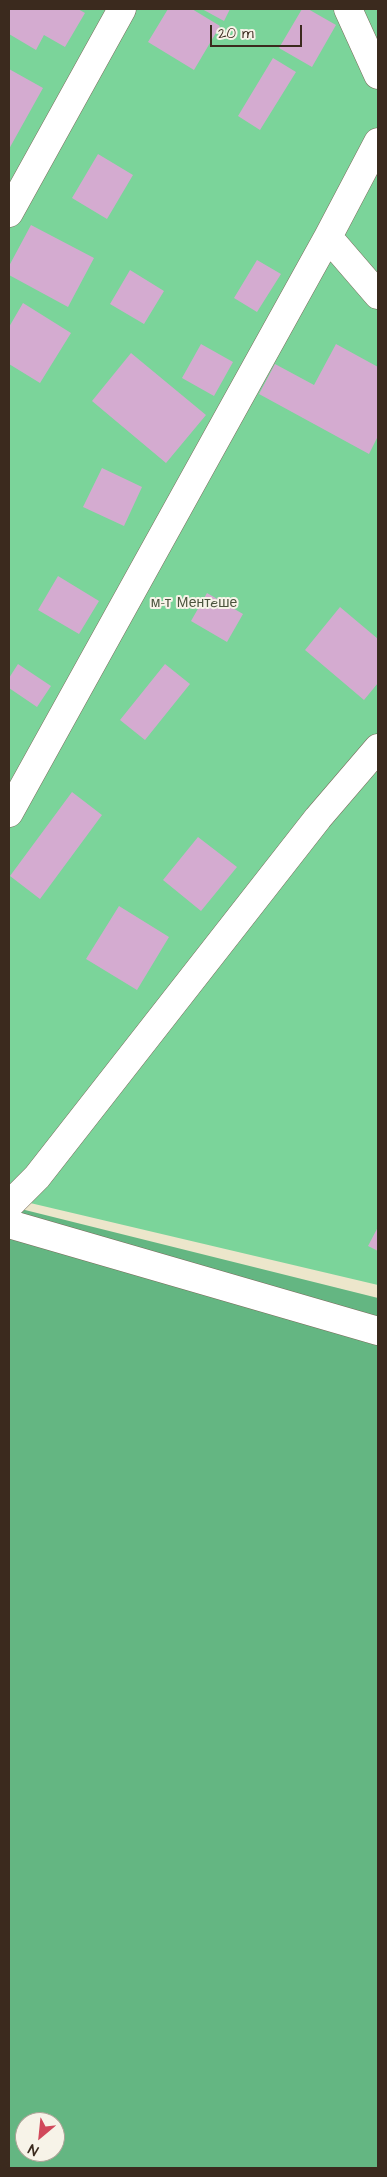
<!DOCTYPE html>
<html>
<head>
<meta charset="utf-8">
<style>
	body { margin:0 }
	#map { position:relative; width:387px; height:2177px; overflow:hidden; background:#ece6cb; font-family:"Architects Daughter",sans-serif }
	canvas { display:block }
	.frame { position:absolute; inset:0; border:10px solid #3b2a1e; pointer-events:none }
	.north { position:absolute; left:15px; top:2112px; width:50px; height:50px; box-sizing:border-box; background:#f7f3e8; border:1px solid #aca397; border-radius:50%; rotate:208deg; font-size:14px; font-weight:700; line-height:20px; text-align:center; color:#3b2a1e }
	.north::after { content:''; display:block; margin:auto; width:18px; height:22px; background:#d1495b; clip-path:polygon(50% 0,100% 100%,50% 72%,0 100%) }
	.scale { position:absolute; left:210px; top:25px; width:92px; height:22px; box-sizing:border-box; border:2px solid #3b2a1e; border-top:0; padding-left:6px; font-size:15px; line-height:18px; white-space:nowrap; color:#3b2a1e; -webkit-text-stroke:4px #f7f3e8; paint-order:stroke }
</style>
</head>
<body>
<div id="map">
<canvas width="387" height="2177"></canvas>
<div class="frame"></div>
<div class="north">N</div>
<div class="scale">20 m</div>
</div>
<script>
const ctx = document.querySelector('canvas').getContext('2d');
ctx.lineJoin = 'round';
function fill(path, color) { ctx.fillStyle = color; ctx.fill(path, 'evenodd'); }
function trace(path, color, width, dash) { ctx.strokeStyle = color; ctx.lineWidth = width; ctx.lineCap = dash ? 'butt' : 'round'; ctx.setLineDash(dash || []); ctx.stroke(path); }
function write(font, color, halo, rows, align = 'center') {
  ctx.font = font + ' "Architects Daughter",sans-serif'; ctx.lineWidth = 4; ctx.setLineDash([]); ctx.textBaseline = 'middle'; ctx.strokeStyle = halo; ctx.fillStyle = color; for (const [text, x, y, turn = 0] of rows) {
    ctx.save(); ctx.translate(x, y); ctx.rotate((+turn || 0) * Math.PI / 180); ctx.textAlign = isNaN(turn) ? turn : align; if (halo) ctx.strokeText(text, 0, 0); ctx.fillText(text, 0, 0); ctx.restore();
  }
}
fill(new Path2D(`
	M9 9H378V1285L9 1198Z`), '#7bd49a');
fill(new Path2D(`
	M9 1206 378 1298V2168H9ZM25 2122H55V2152H25Z`), '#64b682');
fill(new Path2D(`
	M9 9H78L85 13 65 47 44 35 36 50 9 34Z
	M168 9H192L220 26 194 70 148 42Z
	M202 9H230L224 21Z
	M302 9H308L336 25 312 67 279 48Z
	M273 58 296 72 260 130 238 116Z
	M9 69 43 88 9 149Z
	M98 154 133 175 107 219 72 198Z
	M31 225 94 258 68 307 9 275V266Z
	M257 260 281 274 257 312 234 298Z
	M130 270 164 291 144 324 110 304Z
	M23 303 71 333 40 383 9 364V327Z
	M201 344 233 362 214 396 182 378Z
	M336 344 378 367V436L369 454 259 394 275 364 314 385Z
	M131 353 206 415 166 463 92 401Z
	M102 468 142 487 124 526 83 507Z
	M58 576 99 601 79 634 38 610Z
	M207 593 243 614 227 642 191 621Z
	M340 607 378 639V683L364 700 305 650Z
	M18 664 51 686 37 707 9 688V678Z
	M165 664 190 684 145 740 120 720Z
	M72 792 102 815 40 899 10 876Z
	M198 837 237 867 201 911 163 880Z
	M119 906 169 937 137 990 86 959Z
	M378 1227V1251L368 1246Z`), '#d4abd0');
const minor = new Path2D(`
	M348 9 378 75
	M9 213 122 9
	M328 237 378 295
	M9 813 328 237 378 142
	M9 1205 37 1177 318 818 378 748
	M9 1224 378 1331`);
trace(minor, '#796c5b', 29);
trace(minor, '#fff', 28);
write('14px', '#4b543d', '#f7f3e8', [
	["м-т Ментeше",194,604]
]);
</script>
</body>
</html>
